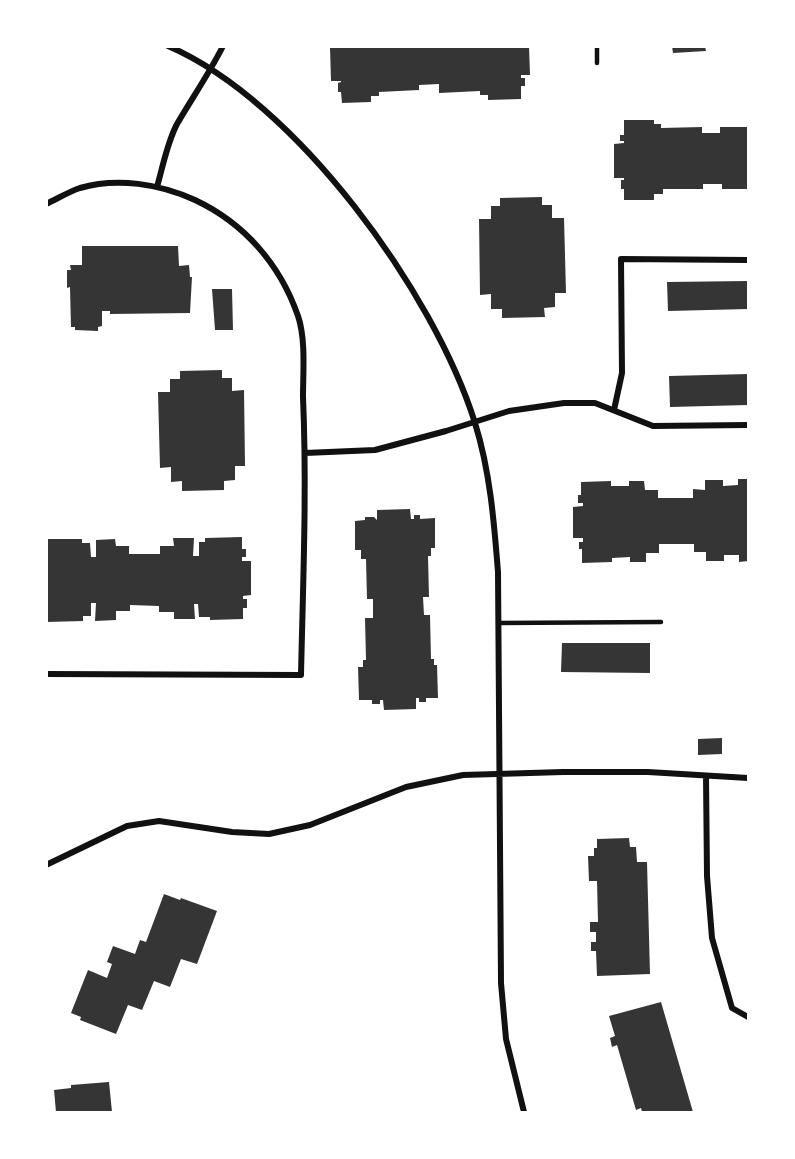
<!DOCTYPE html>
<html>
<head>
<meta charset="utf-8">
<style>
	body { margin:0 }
	#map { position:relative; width:795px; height:1159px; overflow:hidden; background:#fff; font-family:"Fira Sans",sans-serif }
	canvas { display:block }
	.frame { position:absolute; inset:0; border:48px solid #fff; pointer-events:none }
</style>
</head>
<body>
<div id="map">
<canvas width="795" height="1159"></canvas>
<div class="frame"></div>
</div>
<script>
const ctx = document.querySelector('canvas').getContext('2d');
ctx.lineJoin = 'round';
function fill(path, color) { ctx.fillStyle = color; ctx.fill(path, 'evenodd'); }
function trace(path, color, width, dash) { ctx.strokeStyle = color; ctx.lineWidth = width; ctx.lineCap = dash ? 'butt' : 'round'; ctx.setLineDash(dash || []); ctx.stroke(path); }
fill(new Path2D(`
	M529 46 530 75H521V78H525V86H521V99L488 100V95H480V91L439 93V84L419 85V90L379 92V96H371V102L342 103 341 92H338V83L341 82V81H331L330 47Z
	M672 46H705L706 51 673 53Z
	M624 120H654V124H661V128L702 127V133H720V127H748V189H722V184H703V189H663V194H654V200H624V189H621V180H624V178H614V144L624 143V141H620V135H624Z
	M542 197V205H552V218H564L566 293H555V307L544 308 545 317 502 318V309H491V294L480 295 479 219H491V206H500V198Z
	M82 246H178L179 266 189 265 190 277H192L190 313 110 314V311H102V326L98 327V331L75 330V327H71L70 287 67 288V270H71L70 265H82Z
	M748 281V309L668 311 667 282Z
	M212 289H232L233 330H215Z
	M222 370V378H232V391L244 390 245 466H235V480L224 481V490L182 491V481L171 482V467L160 468 158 392H170V379H180V371Z
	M748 374V405L670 407 669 376Z
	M738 479H748V561L739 562V555H724V561H706V552H694V544H659V553H646V562H630V557L612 558V562L582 563V549H579V542H583V538H573V507L583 506V503H578V495H581V482L611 481V486H629V481H644L645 490H658V498H693V489L705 490V480H723V486L738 485Z
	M410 509 411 519H414V515H420V519L435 518V548H431V556H428L429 597H423L424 615H430L431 659H434V665H437L438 698H426V702H419V698H416V709L384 710 383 700H380V704H372V700H359L358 667H363V660H366L365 618H373V599H367L366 559H361V550H355V521L365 520V517H374L377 520V510Z
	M242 537V549H246V557H242V561H251V595L243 596V599H247V608H243V619L210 620V617H199L198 604H194L195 619H174V612H159V606L130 605V611H116V620L95 621 96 603H91V616H83V621L46 622V539H82V543H90L91 557H96V540L115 539 116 546H129V554H160V546H174L173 538H194L193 556H199V542H205V538Z
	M562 643H650V673L561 672Z
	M722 738V754L698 755V739Z
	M629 838 630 847H636L637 862H647L650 974 597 976 596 951H591V942H596V932H590V922H598L597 881H589L588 856H594V848H597V839Z
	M164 894 180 900 181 898 217 911 197 964 181 959 170 987 154 981 142 1010 128 1005 116 1034 80 1020 81 1017 71 1013 88 970 107 978 112 964 107 962 113 946 135 954 140 940 146 942Z
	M661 1002 693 1112H642L641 1108 636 1110 617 1045 612 1047 610 1038 615 1036 609 1016Z
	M109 1082 112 1112H56L54 1090 71 1088V1085Z`), '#353535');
trace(new Path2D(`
	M597 46V63
	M498 623 661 622`), '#111', 4.5);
trace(new Path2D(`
	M168 46C296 101 434 292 475 423 490 471 494 521 498 572L501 983 506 1039 524 1112
	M157 187C163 166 167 143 177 124 192 98 209 74 223 46
	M46 204C57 199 68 192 80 188 117 177 160 184 195 200 244 223 280 264 298 316 306 339 303 373 303 397 307 490 303 583 301 675L46 674
	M614 410 622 373 621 259 748 260
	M305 453 375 450 446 431 509 411 564 403H595L653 426 748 425
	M706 776 707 876 712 938 732 1008 748 1017
	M46 865 127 826 159 821 232 832 269 834 310 825 406 787 463 775 563 772H648L748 778`), '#111', 6);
</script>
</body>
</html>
